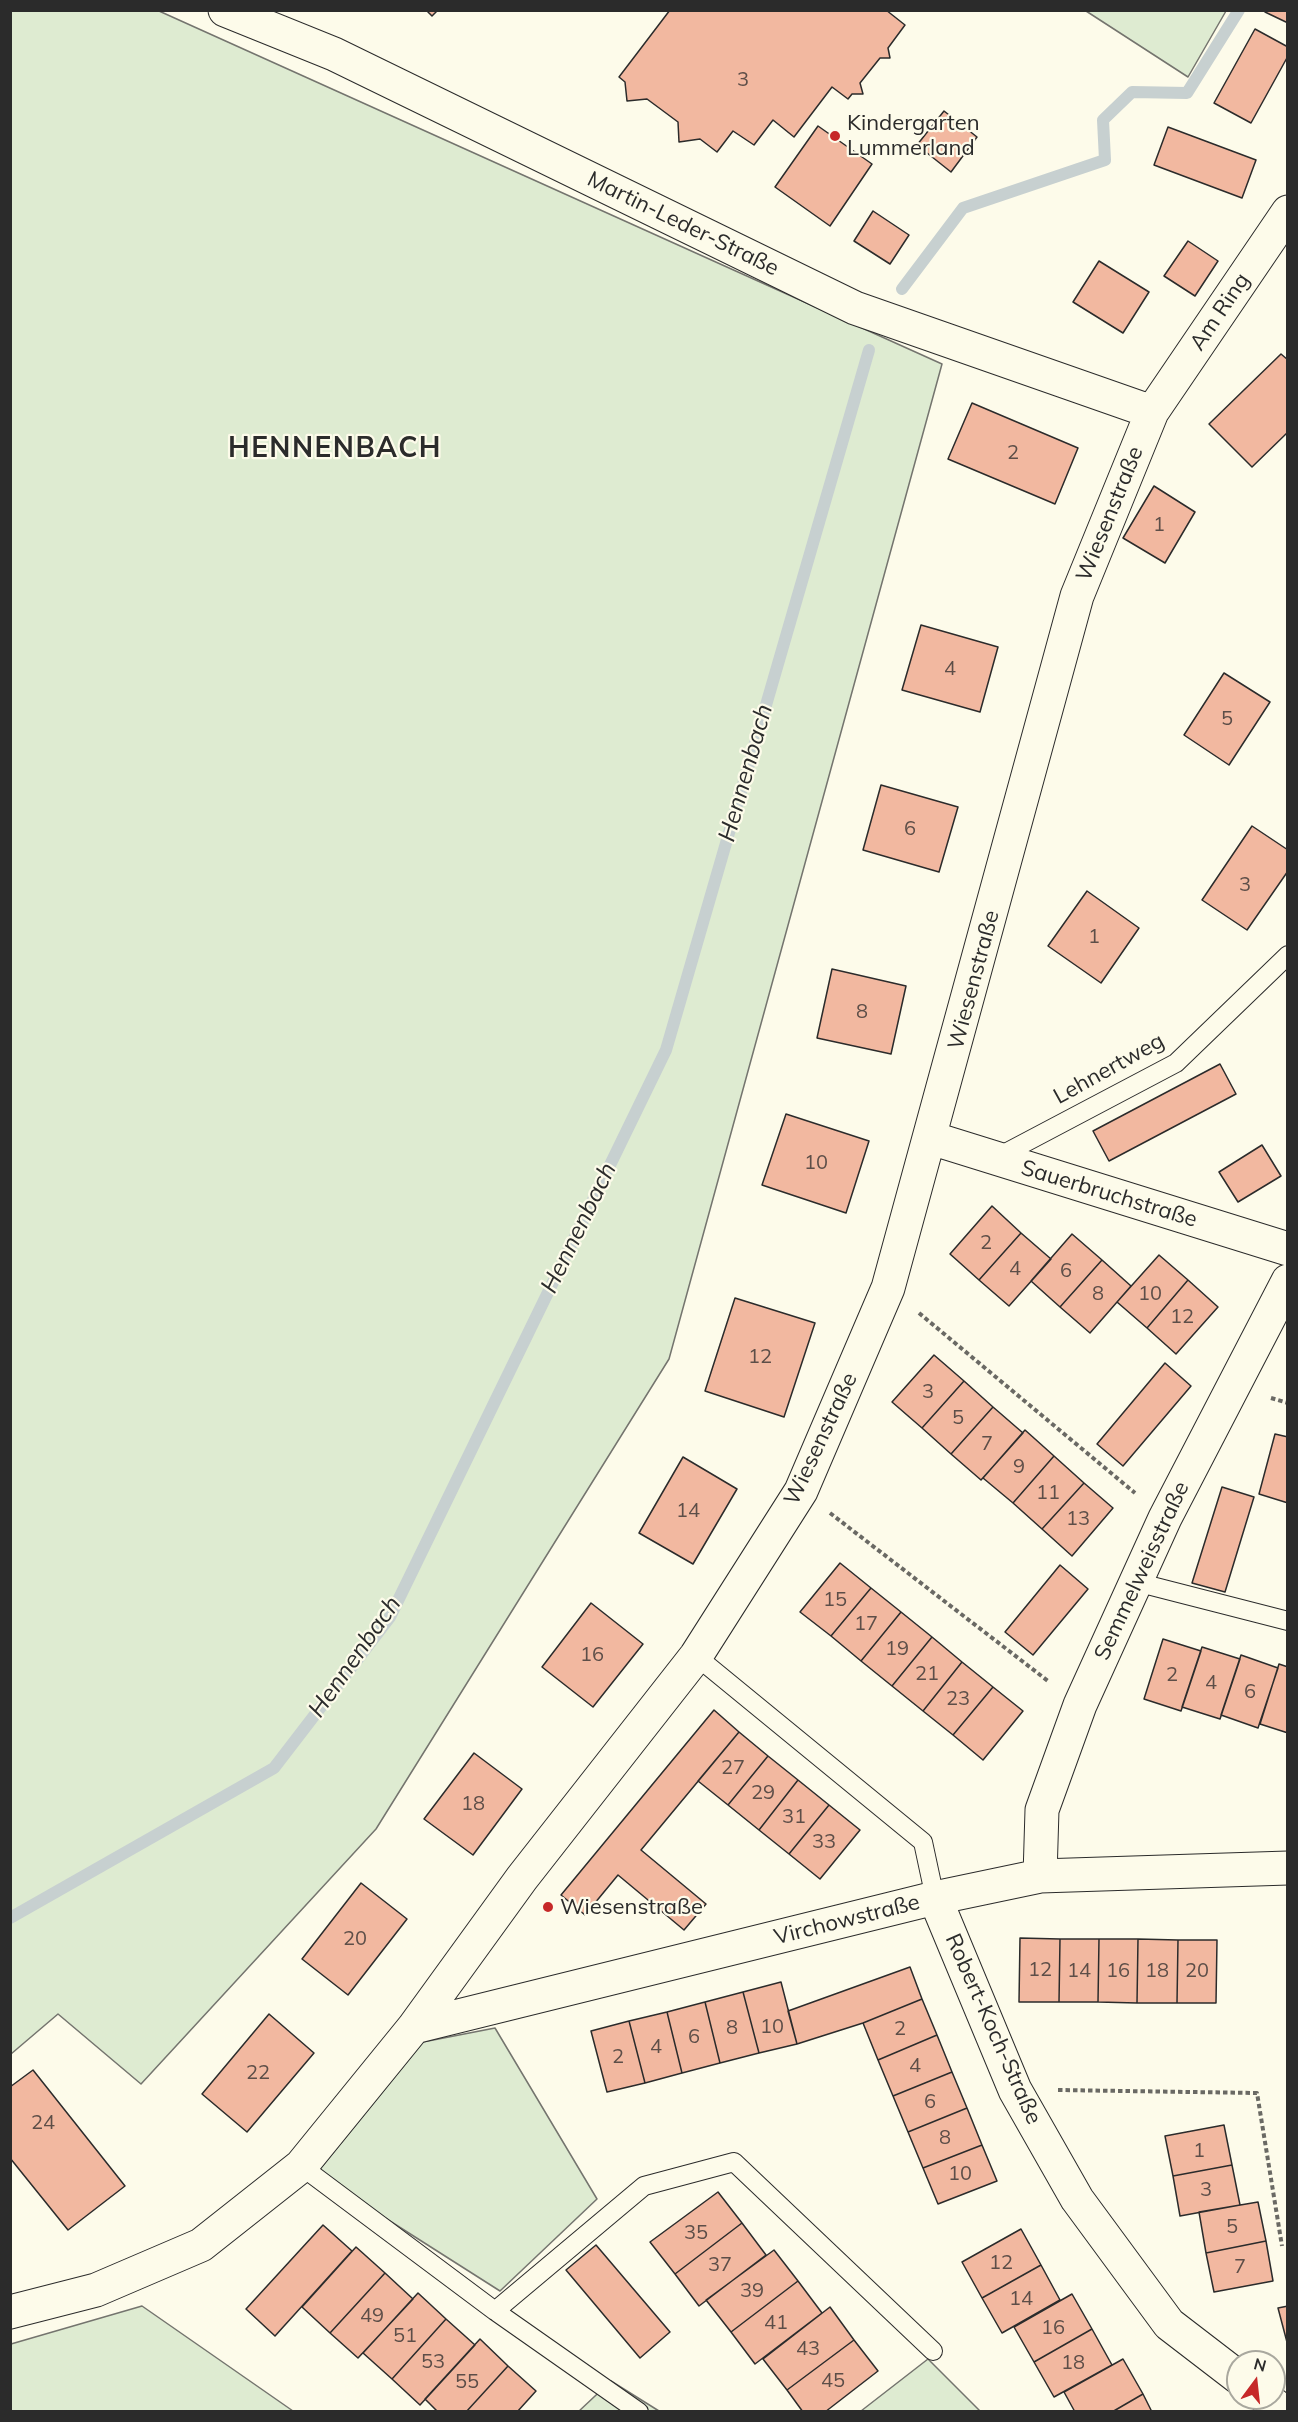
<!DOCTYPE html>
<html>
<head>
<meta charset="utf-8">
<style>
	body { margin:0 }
	#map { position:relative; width:1298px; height:2422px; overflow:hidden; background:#fdfbea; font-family:Mulish,sans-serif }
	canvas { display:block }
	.frame { position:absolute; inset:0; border:12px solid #2b2b2b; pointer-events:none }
	.north { position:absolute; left:1226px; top:2350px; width:60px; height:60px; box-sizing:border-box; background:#fdfbea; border:2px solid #a9a89e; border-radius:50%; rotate:15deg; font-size:16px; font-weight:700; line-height:24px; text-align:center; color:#2b2b2b }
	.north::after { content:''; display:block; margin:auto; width:21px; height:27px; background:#c62828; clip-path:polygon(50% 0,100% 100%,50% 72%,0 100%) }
</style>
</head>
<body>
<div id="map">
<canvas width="1298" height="2422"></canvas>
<div class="frame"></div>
<div class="north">N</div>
</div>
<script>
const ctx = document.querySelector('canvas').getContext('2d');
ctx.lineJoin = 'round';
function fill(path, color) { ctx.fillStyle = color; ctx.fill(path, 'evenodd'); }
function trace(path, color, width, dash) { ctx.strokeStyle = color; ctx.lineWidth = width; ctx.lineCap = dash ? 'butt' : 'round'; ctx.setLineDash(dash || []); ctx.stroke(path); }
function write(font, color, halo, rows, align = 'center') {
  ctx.font = font + ' Mulish,sans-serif'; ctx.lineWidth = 4.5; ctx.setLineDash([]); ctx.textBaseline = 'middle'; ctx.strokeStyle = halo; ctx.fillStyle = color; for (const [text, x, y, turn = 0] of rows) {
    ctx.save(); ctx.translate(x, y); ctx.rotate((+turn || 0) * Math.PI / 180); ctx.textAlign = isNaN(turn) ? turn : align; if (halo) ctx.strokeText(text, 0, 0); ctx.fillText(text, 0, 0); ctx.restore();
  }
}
const green = new Path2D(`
	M11 11H159L942 364 669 1359 376 1829 141 2084 58 2014 11 2054Z
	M1086 11H1226L1188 77Z
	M495 2028 597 2199 500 2291 316 2174 423 2042Z
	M142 2306 293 2411H11V2344Z
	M928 2359 980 2411H861Z
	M611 2381 659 2411 578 2412Z`);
fill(green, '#deebd1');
trace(green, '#74746e', 1.5);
trace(new Path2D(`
	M902 289 963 208 1105 160 1103 120 1132 92 1187 93 1239 10
	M10 1918 274 1768 390 1617 666 1050 869 350`), '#c7d0d0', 12);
const building = new Path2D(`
	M426 10H438L432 16Z
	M670 10H886L905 25 888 48 890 58H880L860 83 863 94H852L848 99 832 87 794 137 773 120 754 145 733 131 717 152 700 139 679 142 678 122 647 99 627 101 625 82 619 77Z
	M1266 10H1288V23L1265 12Z
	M1255 29 1288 47V56L1251 123 1214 103Z
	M944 111 977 137 951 172 917 145Z
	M818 126 872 164 830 226 775 187Z
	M1168 127 1256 160 1242 198 1154 165Z
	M873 211 909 235 890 264 854 241Z
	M1188 241 1218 261 1195 296 1164 276Z
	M1099 261 1149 292 1123 333 1073 302Z
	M1281 354 1288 360V432L1252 467 1209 424Z
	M972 403 1078 448 1055 504 948 459Z
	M1154 486 1195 512 1165 563 1123 538Z
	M921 625 998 647 980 712 902 690Z
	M1224 673 1270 702 1229 765 1184 735Z
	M881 785 958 807 939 872 863 850Z
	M1252 826 1288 850V871L1247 930 1202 900Z
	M1087 891 1139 928 1101 983 1048 946Z
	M832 969 906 986 891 1054 817 1038Z
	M1220 1064 1236 1094 1109 1161 1093 1131Z
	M786 1114 869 1141 846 1213 762 1185Z
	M1262 1145 1281 1176 1238 1202 1219 1172Z
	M992 1206 1021 1233 979 1280 950 1254Z
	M1021 1233 1051 1259 1009 1306 979 1280Z
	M1072 1234 1102 1260 1060 1307 1031 1281Z
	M1159 1255 1188 1280 1147 1328 1117 1302Z
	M1102 1260 1131 1286 1090 1333 1060 1307Z
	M1188 1280 1218 1307 1176 1354 1147 1328Z
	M735 1298 815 1323 784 1417 705 1391Z
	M934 1355 964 1381 922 1428 892 1402Z
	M1165 1363 1191 1386 1123 1466 1097 1444Z
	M964 1381 993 1407 951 1454 922 1428Z
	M993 1407 1023 1433 981 1480 951 1454Z
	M1025 1430 1054 1456 1013 1503 983 1478Z
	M1275 1434 1288 1437V1503L1259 1494Z
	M1054 1456 1084 1483 1042 1529 1013 1503Z
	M683 1457 737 1489 693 1564 639 1533Z
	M1084 1483 1113 1508 1072 1556 1042 1529Z
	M1222 1487 1254 1497 1225 1592 1192 1583Z
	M840 1563 871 1588 831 1636 800 1612Z
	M1060 1565 1088 1589 1033 1655 1005 1632Z
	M871 1588 901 1612 861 1661 831 1636Z
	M591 1603 643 1644 593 1707 542 1667Z
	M901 1612 932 1637 892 1686 861 1661Z
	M932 1637 962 1662 923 1711 892 1686Z
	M1163 1639 1201 1651 1181 1711 1144 1699Z
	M1202 1647 1240 1659 1220 1719 1182 1707Z
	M1241 1655 1278 1668 1258 1728 1221 1715Z
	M962 1662 993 1687 953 1735 923 1711Z
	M1279 1664 1288 1667V1733L1260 1724Z
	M993 1687 1023 1711 983 1760 953 1735Z
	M714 1710 739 1732 641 1850 706 1904 684 1930 618 1875 585 1915 561 1895Z
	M739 1732 768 1756 728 1805 698 1781Z
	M474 1753 522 1789 473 1855 424 1819Z
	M768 1756 798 1780 759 1830 728 1805Z
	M798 1780 829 1805 789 1854 759 1830Z
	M829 1805 860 1830 820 1879 789 1854Z
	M361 1883 407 1919 348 1995 302 1959Z
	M1020 1938 1060 1939 1059 2002H1019Z
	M1060 1939H1099L1098 2002H1059Z
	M1099 1939H1138L1137 2003 1098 2002Z
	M1138 1939 1178 1940 1177 2003H1137Z
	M1178 1940H1217L1216 2003H1177Z
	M910 1967 922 1999 863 2023 797 2044 788 2011Z
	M781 1982 797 2044 759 2053 743 1992Z
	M743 1992 759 2053 720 2063 705 2002Z
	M922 1999 937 2035 878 2060 863 2023Z
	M705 2002 720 2063 682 2073 667 2012Z
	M667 2012 682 2073 645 2083 629 2021Z
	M269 2014 314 2053 247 2132 202 2094Z
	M629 2021 645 2083 607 2092 591 2031Z
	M937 2035 952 2072 893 2096 878 2060Z
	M33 2070 125 2186 68 2230 10 2158V2087Z
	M952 2072 967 2108 908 2132 893 2096Z
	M967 2108 982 2145 923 2168 908 2132Z
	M1224 2125 1232 2165 1173 2176 1165 2136Z
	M982 2145 997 2181 938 2204 923 2168Z
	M1232 2165 1240 2205 1180 2216 1173 2176Z
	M718 2192 742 2223 675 2274 650 2242Z
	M1258 2202 1266 2241 1206 2253 1199 2212Z
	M742 2223 766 2255 699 2306 675 2274Z
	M323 2225 352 2251 275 2336 246 2309Z
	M1021 2229 1041 2265 982 2298 962 2262Z
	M1266 2241 1273 2281 1214 2292 1206 2253Z
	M596 2245 670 2332 640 2358 566 2270Z
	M356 2247 385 2273 330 2333 302 2307Z
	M774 2250 798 2281 731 2332 706 2300Z
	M1041 2265 1060 2300 1002 2333 982 2298Z
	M385 2273 413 2299 358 2358 330 2333Z
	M798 2281 822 2313 755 2364 731 2332Z
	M418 2293 446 2319 392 2379 363 2353Z
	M1072 2294 1092 2329 1034 2362 1014 2327Z
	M1288 2306V2346L1278 2308Z
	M830 2307 854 2340 787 2390 763 2359Z
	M446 2319 475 2345 420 2405 392 2379Z
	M1092 2329 1112 2365 1054 2397 1034 2362Z
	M480 2339 508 2366 466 2412H438L425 2399Z
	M854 2340 878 2371 825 2412H803L787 2390Z
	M1123 2359 1143 2394 1112 2412H1075L1064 2392Z
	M508 2366 536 2391 517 2412H466Z
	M1143 2394 1152 2412H1112Z`);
fill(building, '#f2b8a0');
trace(building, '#2b2b2b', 1.5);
const lane = new Path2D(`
	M996 1158 1176 1063 1288 955
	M1136 1582 1288 1621
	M696 1656 923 1842 935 1898
	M301 2166 495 2311 639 2412
	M495 2311 644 2186 734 2162 933 2351`);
const street = new Path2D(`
	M225 10 334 54 855 308 1152 412
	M931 1138 1288 1249
	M1040 1876 1042 1810 1080 1705 1165 1518 1288 1281
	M935 1898 1015 2090 1077 2199 1169 2324 1238 2377
	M414 2027 935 1898 1040 1876 1288 1868
	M10 2312 96 2290 201 2245 301 2166 414 2027 522 1878 696 1656 801 1491 888 1288 1077 596 1152 412 1288 212
	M1266 2398 1283 2412`);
trace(lane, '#2b2b2b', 20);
trace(street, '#2b2b2b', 35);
trace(new Path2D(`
	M919 1313 1135 1493
	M1271 1398 1288 1403
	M830 1513 1048 1681
	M1058 2090 1257 2093 1282 2246`), '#6a6964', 4, [4.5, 3]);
trace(lane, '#fdfbea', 18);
trace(street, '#fdfbea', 33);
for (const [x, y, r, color] of [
	[835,136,6,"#c62828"],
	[548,1907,6,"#c62828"]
]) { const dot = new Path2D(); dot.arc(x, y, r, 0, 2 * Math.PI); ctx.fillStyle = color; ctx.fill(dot); trace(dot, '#fdfbea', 2); }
write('20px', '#5d4e48', null, [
	["3",743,80],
	["2",1013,453],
	["1",1159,525],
	["4",950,669],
	["5",1227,719],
	["6",910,829],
	["3",1245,885],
	["1",1094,937],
	["8",862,1012],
	["10",816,1163],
	["2",986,1243],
	["4",1015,1269],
	["6",1066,1271],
	["8",1098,1294],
	["10",1150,1294],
	["12",1182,1317],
	["12",760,1357],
	["3",928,1392],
	["5",958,1418],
	["7",987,1444],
	["9",1019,1467],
	["11",1048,1493],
	["14",688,1511],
	["13",1078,1519],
	["15",835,1600],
	["17",866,1624],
	["19",897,1649],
	["16",592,1655],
	["21",927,1674],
	["2",1172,1675],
	["4",1211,1683],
	["6",1250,1692],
	["23",958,1699],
	["27",733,1768],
	["29",763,1793],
	["18",473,1804],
	["31",794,1817],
	["33",824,1842],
	["20",355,1939],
	["12",1040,1970],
	["14",1079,1971],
	["16",1118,1971],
	["18",1157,1971],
	["20",1197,1971],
	["10",772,2027],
	["8",732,2028],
	["2",900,2029],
	["6",694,2037],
	["4",656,2047],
	["2",618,2057],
	["4",915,2066],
	["22",258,2073],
	["6",930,2102],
	["24",43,2123],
	["8",945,2138],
	["1",1199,2151],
	["10",960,2174],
	["3",1206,2190],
	["5",1232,2227],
	["35",696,2233],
	["12",1001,2263],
	["37",720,2265],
	["7",1240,2267],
	["39",752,2291],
	["14",1021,2299],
	["49",372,2316],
	["41",776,2323],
	["16",1053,2328],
	["51",405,2336],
	["43",808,2349],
	["53",433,2362],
	["18",1073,2363],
	["45",833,2381],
	["55",467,2382]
]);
write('22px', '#2b2b2b', '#fdfbea', [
	["Kindergarten",847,123],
	["Lummerland",847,148],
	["Wiesenstraße",560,1907]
], 'left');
write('22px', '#2b2b2b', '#fdfbea', [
	["Martin-Leder-Straße",683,224,26],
	["Am Ring",1220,312,-56],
	["Wiesenstraße",1110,514,-68],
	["Wiesenstraße",974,980,-75],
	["Lehnertweg",1109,1069,-29],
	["Sauerbruchstraße",1109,1194,17],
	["Wiesenstraße",821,1439,-65],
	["Semmelweisstraße",1142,1571,-65],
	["Virchowstraße",847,1920,-14],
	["Robert-Koch-Straße",993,2029,66]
]);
write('italic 24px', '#2b2b2b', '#fdfbea', [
	["Hennenbach",746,773,-74],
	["Hennenbach",579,1228,-64],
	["Hennenbach",355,1657,-55]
]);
ctx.letterSpacing = '1.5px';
write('bold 28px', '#2b2b2b', '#fdfbea', [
	["HENNENBACH",335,449]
]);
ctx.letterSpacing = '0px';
</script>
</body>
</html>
